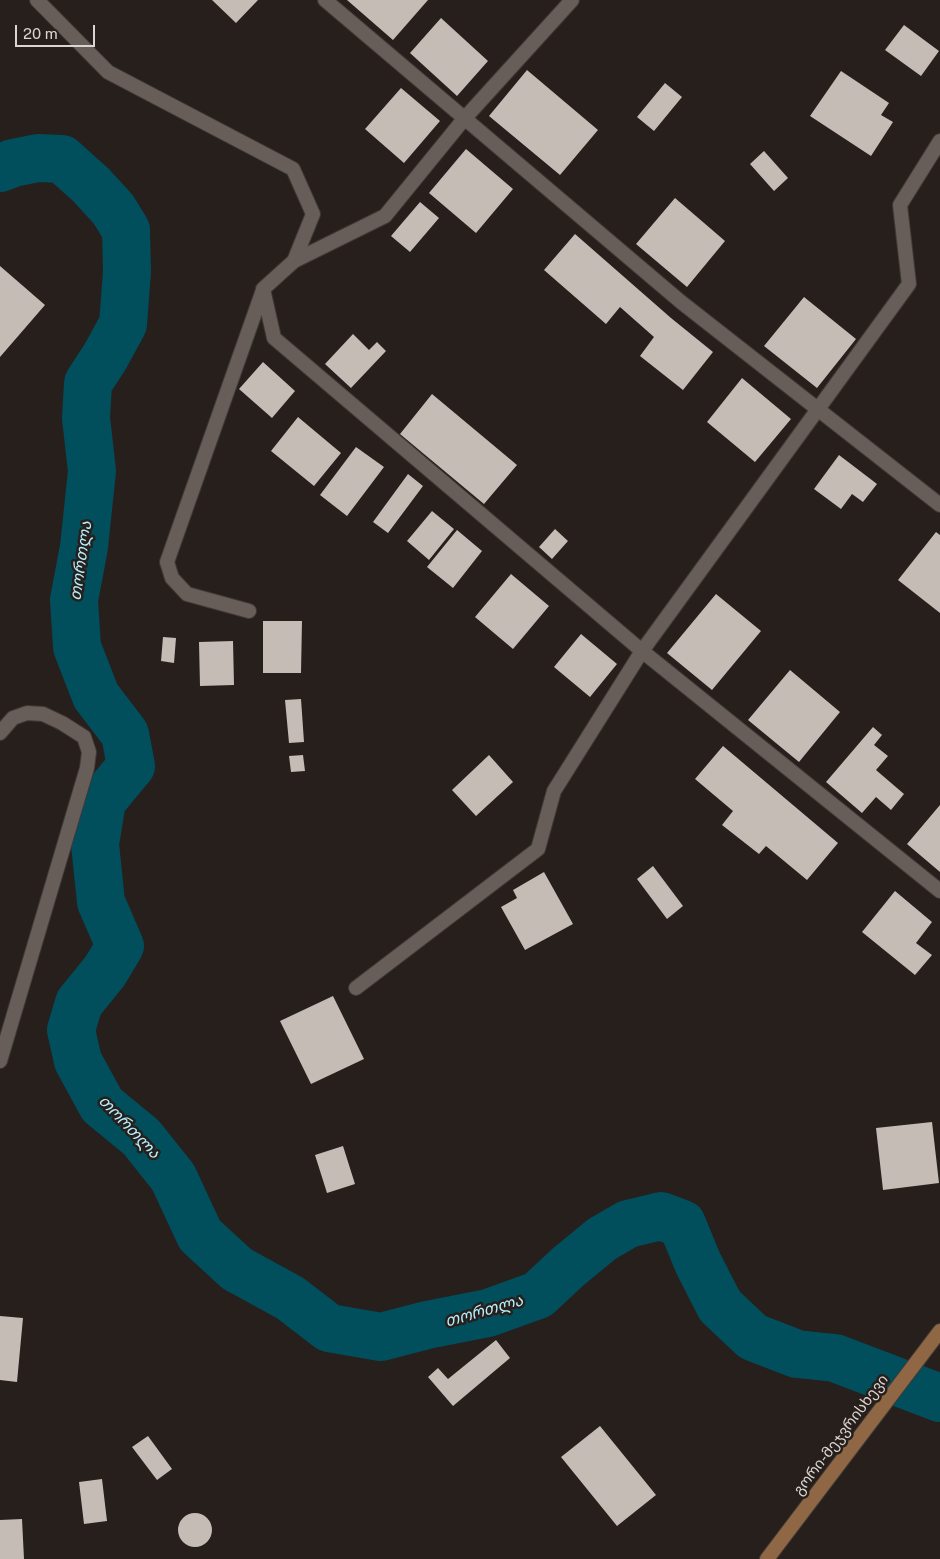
<!DOCTYPE html>
<html>
<head>
<meta charset="utf-8">
<style>
	body { margin:0 }
	#map { position:relative; width:940px; height:1559px; overflow:hidden; background:#261f1b; font-family:"Public Sans",sans-serif }
	canvas { display:block }
	.scale { position:absolute; left:15px; top:25px; width:80px; height:22px; box-sizing:border-box; border:2px solid #dad5d2; border-top:0; padding-left:6px; font-size:15px; line-height:18px; white-space:nowrap; color:#dad5d2; -webkit-text-stroke:4px #261f1b; paint-order:stroke }
</style>
</head>
<body>
<div id="map">
<canvas width="940" height="1559"></canvas>
<div class="scale">20 m</div>
</div>
<script>
const ctx = document.querySelector('canvas').getContext('2d');
ctx.lineJoin = 'round';
function trace(path, color, width, dash) { ctx.strokeStyle = color; ctx.lineWidth = width; ctx.lineCap = dash ? 'butt' : 'round'; ctx.setLineDash(dash || []); ctx.stroke(path); }
function fill(path, color) { ctx.fillStyle = color; ctx.fill(path, 'evenodd'); }
function write(font, color, halo, rows, align = 'center') {
  ctx.font = font + ' "Public Sans","Noto Sans Georgian",sans-serif'; ctx.lineWidth = 5; ctx.setLineDash([]); ctx.textBaseline = 'middle'; ctx.strokeStyle = halo; ctx.fillStyle = color; for (const [text, x, y, turn = 0] of rows) {
    ctx.save(); ctx.translate(x, y); ctx.rotate((+turn || 0) * Math.PI / 180); ctx.textAlign = isNaN(turn) ? turn : align; if (halo) ctx.strokeText(text, 0, 0); ctx.fillText(text, 0, 0); ctx.restore();
  }
}
trace(new Path2D(`
	M0 168 13 163 38 158 62 159 91 185 113 209 126 230 127 272 123 324 105 357 88 383 86 418 92 471 84 547 74 600 77 647 96 696 125 734 131 766 102 801 95 844 101 902 120 946 105 971 79 1003 71 1030 78 1061 102 1105 141 1137 173 1177 200 1235 237 1269 290 1298 329 1328 381 1337 427 1325 488 1313 538 1295 568 1267 602 1239 628 1224 661 1216 682 1224 698 1263 720 1306 753 1337 797 1354 835 1358 940 1398`), '#014e5d', 48);
fill(new Path2D(`
	M212 0H258L236 23Z
	M347 0H428L393 40Z
	M441 18 488 61 457 96 410 53Z
	M904 25 939 51 921 76 885 50Z
	M527 70 598 130 560 175 489 116Z
	M841 71 889 103 881 115 893 122 871 156 810 116Z
	M665 83 682 97 654 131 637 117Z
	M401 88 440 121 404 163 365 129Z
	M466 149 513 189 476 233 429 193Z
	M764 151 788 178 774 191 750 164Z
	M675 198 725 241 687 287 636 244Z
	M420 202 439 218 410 252 391 236Z
	M575 234 671 318 713 352 683 390 640 356 654 337 620 307 606 324 544 270Z
	M0 266 45 305 0 357Z
	M804 297 856 339 817 388 764 346Z
	M353 334 369 350 377 342 386 351 351 388 325 364Z
	M263 362 295 391 272 418 239 389Z
	M742 378 791 419 755 462 707 422Z
	M432 394 517 465 484 504 400 434Z
	M298 417 341 453 314 486 271 451Z
	M356 447 384 467 347 516 320 495Z
	M839 455 877 484 863 502 852 494 841 509 814 489Z
	M408 474 423 486 388 533 373 522Z
	M432 511 454 529 429 560 407 541Z
	M555 529 568 541 552 559 539 547Z
	M457 530 482 551 453 588 427 567Z
	M936 532 940 535V613L898 580Z
	M511 574 549 606 513 649 475 617Z
	M716 594 761 631 712 690 667 653Z
	M263 621H302L301 673H263Z
	M581 634 617 664 590 697 554 667Z
	M163 637 176 638 174 663 161 661Z
	M233 641 234 685 200 686 199 642Z
	M790 670 840 712 799 762 748 720Z
	M301 699 304 742 289 743 285 700Z
	M873 727 882 735 874 745 888 756 876 770 904 794 891 810 876 797 862 813 826 782Z
	M723 746 838 843 807 880 766 846 759 854 722 825 733 811 695 779Z
	M303 755 305 771 291 772 289 756Z
	M489 755 513 782 476 816 452 790Z
	M940 805V872L907 844Z
	M653 866 683 906 667 919 637 879Z
	M544 872 573 924 525 950 501 907 517 898 513 890Z
	M895 891 932 922 916 943 932 955 915 975 862 932Z
	M333 996 364 1059 311 1084 280 1021Z
	M932 1122 939 1183 883 1190 876 1128Z
	M343 1146 355 1184 327 1193 315 1155Z
	M0 1316 23 1318 17 1382 0 1380Z
	M496 1340 510 1358 453 1406 428 1377 438 1368 448 1379Z
	M600 1426 656 1495 617 1526 561 1457Z
	M148 1436 172 1469 157 1480 132 1447Z
	M102 1479 107 1521 84 1524 79 1482Z
	M178 1530a17 17 0 1 1 34 0a17 17 0 1 1-34 0Z
	M22 1519 24 1559H0V1520Z`), '#c5bcb6');
const minor = new Path2D(`
	M37 0 108 72 293 169 313 214 294 261
	M325 0 681 302 940 505
	M572 0 464 119 385 216 294 261 263 289 274 338 642 651 940 891
	M249 611 187 594 172 578 167 562 263 290
	M0 733 13 718 27 713 43 714 62 723 84 737 89 752 87 768 0 1061
	M356 988 538 849 554 791 642 651 909 284 900 205 940 141`);
const secondary = new Path2D(`
	M767 1559 940 1331`);
trace(minor, '#403a37', 16);
trace(secondary, '#403a37', 16);
trace(minor, '#675e5a', 14);
trace(secondary, '#906745', 14);
write('15px', '#dad5d2', '#261f1b', [
	["გორი-მეჯვრისხევი",841,1435,-53]
]);
write('italic 16px', '#b7eefd', '#261f1b', [
	["თორთლა",81,561,-82],
	["თორთლა",129,1127,46],
	["თორთლა",484,1311,-16]
]);
</script>
</body>
</html>
